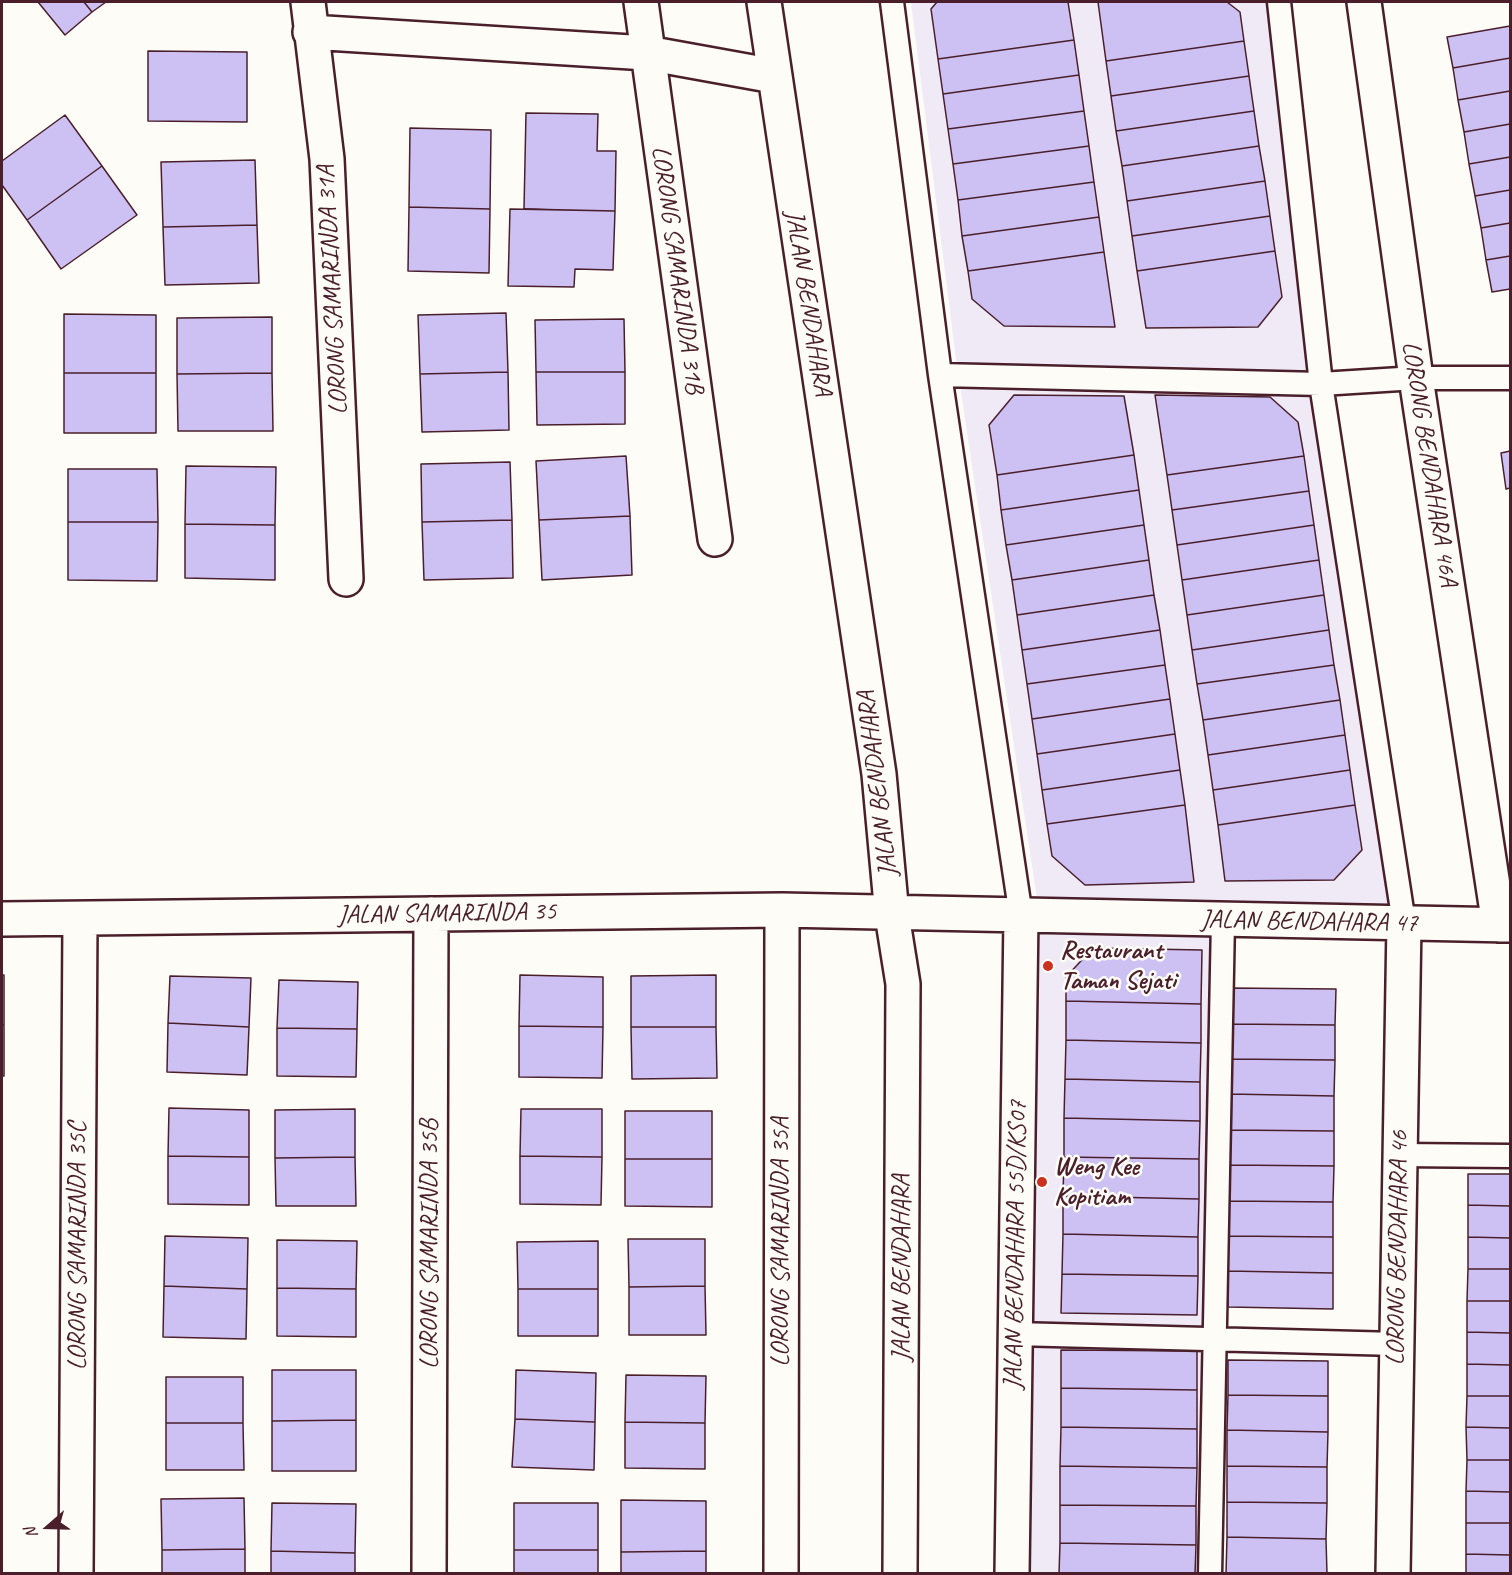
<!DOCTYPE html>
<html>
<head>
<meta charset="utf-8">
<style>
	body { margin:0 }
	#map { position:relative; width:1512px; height:1575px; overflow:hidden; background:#fdfcf7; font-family:Caveat,sans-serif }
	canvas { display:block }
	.frame { position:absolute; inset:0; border:3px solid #4a1f2b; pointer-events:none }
	.north { position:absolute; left:18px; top:1497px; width:60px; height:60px; -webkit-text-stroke:4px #fdfcf7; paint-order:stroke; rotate:250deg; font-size:16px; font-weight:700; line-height:24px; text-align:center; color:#4a1f2b }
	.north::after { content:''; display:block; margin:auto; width:21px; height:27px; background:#4a1f2b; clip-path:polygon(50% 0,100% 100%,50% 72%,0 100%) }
</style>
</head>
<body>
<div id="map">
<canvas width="1512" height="1575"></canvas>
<div class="frame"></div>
<div class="north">N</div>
</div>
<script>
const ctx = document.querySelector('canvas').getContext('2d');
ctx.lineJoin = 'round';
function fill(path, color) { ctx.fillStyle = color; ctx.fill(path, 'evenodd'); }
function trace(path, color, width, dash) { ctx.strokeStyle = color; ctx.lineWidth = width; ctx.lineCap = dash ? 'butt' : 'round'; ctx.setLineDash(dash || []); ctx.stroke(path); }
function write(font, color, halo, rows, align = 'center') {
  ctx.font = font + ' Caveat,sans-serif'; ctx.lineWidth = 5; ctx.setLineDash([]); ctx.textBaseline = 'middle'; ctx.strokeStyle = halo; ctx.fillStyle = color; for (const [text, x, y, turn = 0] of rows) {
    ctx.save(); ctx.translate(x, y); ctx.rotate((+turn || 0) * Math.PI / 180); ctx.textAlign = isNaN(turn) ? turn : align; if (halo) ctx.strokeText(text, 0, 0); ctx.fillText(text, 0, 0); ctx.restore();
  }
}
fill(new Path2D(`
	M911 2H1268L1392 909 1214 907 1203 1573H1026L1037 899 956 359Z`), '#efeaf6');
const building = new Path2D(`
	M38 2H84L92 12 65 35Z
	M84 2H106L92 12Z
	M937 2H1068L1074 40 938 59 931 9Z
	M1098 2H1227L1240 12 1244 41 1106 61Z
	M1510 26V58L1453 68 1447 37Z
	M1074 40 1079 75 943 94 938 59Z
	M1244 41 1249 76 1111 96 1106 61Z
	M148 51 247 52V122L148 121Z
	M1510 58V91L1458 100 1453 68Z
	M1079 75 1084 111 948 129 943 94Z
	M1249 76 1254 111 1116 131 1111 96Z
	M1510 91V124L1464 132 1458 100Z
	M1084 111 1089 146 953 164 948 129Z
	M1254 111 1259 146 1122 166 1116 131Z
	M526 113 598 114 597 151H616L615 211 524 209Z
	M65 115 102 166 27 220 2 185V161Z
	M1510 124V157L1469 164 1464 132Z
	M410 128 491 130 490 209 409 207Z
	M1089 146 1094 182 958 200 953 164Z
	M1259 146 1265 181 1127 201 1122 166Z
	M1510 157V190L1475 196 1469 164Z
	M255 160 257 225 163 227 161 162Z
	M102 166 137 215 61 269 27 220Z
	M1265 181 1270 216 1132 236 1127 201Z
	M1094 182 1099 217 962 236 958 200Z
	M1510 190V223L1481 228 1475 196Z
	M409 207 490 209 489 273 408 271Z
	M510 209 615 211 613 270 575 269 574 287 508 286Z
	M1270 216 1275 251 1137 271 1132 236Z
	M1099 217 1104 252 968 271 962 236Z
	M1510 223V256L1486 260 1481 228Z
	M257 225 259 283 165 285 163 227Z
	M1275 251 1282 297 1258 327 1146 328 1137 271Z
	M1104 252 1115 327 1004 326 972 299 968 271Z
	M1510 256V289L1492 292 1486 260Z
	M506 313 508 372 420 374 418 315Z
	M64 314 156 315V373H64Z
	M272 317V373L177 374V318Z
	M624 319 625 372H536L535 320Z
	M508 372 509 430 422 432 420 374Z
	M536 372H625V424L537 425Z
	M64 373H156V433H64Z
	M272 373 273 431H178L177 374Z
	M1014 395 1124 396 1134 455 997 475 989 425Z
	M1155 395 1270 397 1298 422 1304 456 1167 475Z
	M1510 451V488L1506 489 1501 453Z
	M1134 455 1139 490 1001 510 997 475Z
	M626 456 630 516 539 520 536 461Z
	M1304 456 1309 491 1172 510 1167 475Z
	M510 462 512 520 422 522 421 464Z
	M186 466 276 467 275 525 185 524Z
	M68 469H157L158 522H68Z
	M1139 490 1144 525 1006 545 1001 510Z
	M1309 491 1314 525 1177 545 1172 510Z
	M630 516 632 575 542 580 539 520Z
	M512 520 513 578 424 580 422 522Z
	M68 522H158L157 581 68 580Z
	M185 524 275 525V580L185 578Z
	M1144 525 1149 560 1012 580 1006 545Z
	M1314 525 1319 560 1182 580 1177 545Z
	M1149 560 1154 595 1017 615 1012 580Z
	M1319 560 1324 595 1187 615 1182 580Z
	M1154 595 1160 630 1022 650 1017 615Z
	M1324 595 1329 630 1192 650 1187 615Z
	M1160 630 1165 665 1027 684 1022 650Z
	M1329 630 1334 665 1197 684 1192 650Z
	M1165 665 1170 699 1032 719 1027 684Z
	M1334 665 1340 700 1203 720 1197 684Z
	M1170 699 1175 734 1037 754 1032 719Z
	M1340 700 1345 735 1208 755 1203 720Z
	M1175 734 1180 770 1042 790 1037 754Z
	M1345 735 1350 770 1213 790 1208 755Z
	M1180 770 1185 805 1047 824 1042 790Z
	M1350 770 1355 805 1218 825 1213 790Z
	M1185 805 1194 882 1085 885 1052 856 1047 824Z
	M1355 805 1362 850 1334 880 1225 881 1218 825Z
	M1093 948 1202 950 1201 1004 1066 1001V977Z
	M2 975H4V1025H2Z
	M520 975 603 977V1027L519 1026Z
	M716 975V1027H631V976Z
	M170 976 251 978 249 1027 168 1023Z
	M279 980 358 982 357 1029 277 1028Z
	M1230 988 1336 989 1335 1025 1230 1024Z
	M1066 1001 1201 1004V1043L1066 1040Z
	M168 1023 249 1027 247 1075 167 1072Z
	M1230 1024 1335 1025V1060L1229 1059Z
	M2 1025H4V1076H2Z
	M519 1026 603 1027 602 1078 519 1077Z
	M631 1027H716L717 1078 632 1079Z
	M277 1028 357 1029 356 1077 277 1076Z
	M1066 1040 1201 1043 1200 1082 1065 1079Z
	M1229 1059 1335 1060 1334 1096 1229 1094Z
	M1065 1079 1200 1082V1121L1064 1118Z
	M1229 1094 1334 1096V1131L1229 1130Z
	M169 1108 249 1110V1157L168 1156Z
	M355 1109V1157L275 1158V1110Z
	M521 1109H602V1157L520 1156Z
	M625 1111H712V1159H625Z
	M1064 1118 1200 1121 1199 1159 1064 1157Z
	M1229 1130 1334 1131V1166L1229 1165Z
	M168 1156 249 1157V1205L168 1204Z
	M520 1156 602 1157 601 1205 520 1204Z
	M355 1157 356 1206H276L275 1158Z
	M1064 1157 1199 1159V1199L1063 1196Z
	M625 1159H712V1207L625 1206Z
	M1229 1165 1334 1166 1333 1202 1229 1201Z
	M1468 1174H1510V1206L1468 1205Z
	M1063 1196 1199 1199 1198 1237 1063 1234Z
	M1229 1201 1333 1202V1237L1228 1236Z
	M1468 1205 1510 1206V1238L1468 1237Z
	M1063 1234 1198 1237V1276L1062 1274Z
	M165 1236 248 1238 247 1289 164 1286Z
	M1228 1236 1333 1237V1273L1228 1271Z
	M1468 1237 1510 1238V1269H1468Z
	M628 1239H705V1286L629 1287Z
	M277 1240 357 1241 356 1289 277 1288Z
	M598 1241V1289H518L517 1242Z
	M1468 1269H1510V1301H1467Z
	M1228 1271 1333 1273V1309L1228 1307Z
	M1062 1274 1198 1276 1197 1315 1061 1313Z
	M164 1286 247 1289 246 1339 163 1337Z
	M705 1286 706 1335H629V1287Z
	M277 1288 356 1289V1337L277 1336Z
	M518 1289H598V1336H518Z
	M1467 1301H1510V1333L1467 1332Z
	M1467 1332 1510 1333V1365L1467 1364Z
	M1061 1350 1197 1351V1390L1061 1388Z
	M1228 1360 1328 1361V1396L1228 1395Z
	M1467 1364 1510 1365V1396H1467Z
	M272 1370H356V1420L272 1421Z
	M516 1370 596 1373 595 1422 515 1419Z
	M626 1375 706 1376 705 1423 625 1422Z
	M166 1377H243V1423H166Z
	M1061 1388 1197 1390V1429L1061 1427Z
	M1228 1395 1328 1396V1432L1227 1430Z
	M1467 1396H1510V1428L1466 1427Z
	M515 1419 595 1422 594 1470 512 1467Z
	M356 1420V1471H272V1421Z
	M625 1422 705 1423V1469L625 1468Z
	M166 1423H243L244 1470H166Z
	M1061 1427 1197 1429V1468L1060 1466Z
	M1466 1427 1510 1428V1460H1467Z
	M1227 1430 1328 1432 1327 1467 1227 1466Z
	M1467 1460H1510V1492L1466 1491Z
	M1060 1466 1197 1468 1196 1506 1060 1505Z
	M1227 1466 1327 1467V1503L1227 1502Z
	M1466 1491 1510 1492V1523H1466Z
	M244 1498 245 1549 162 1550 161 1499Z
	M621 1500 706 1501V1551L621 1552Z
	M1227 1502 1327 1503 1326 1539 1227 1537Z
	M272 1503 356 1504 355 1553 271 1551Z
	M514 1503H598V1550H514Z
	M1060 1505 1196 1506V1545L1060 1543Z
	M1466 1523H1510V1555L1466 1554Z
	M1227 1537 1326 1539 1327 1574 1226 1573Z
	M1060 1543 1196 1545 1195 1574H1059Z
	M245 1549V1574H162V1550Z
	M514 1550H598V1574H514Z
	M271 1551 355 1553V1574H271Z
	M706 1551V1574H621V1552Z
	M1466 1554 1510 1555V1574H1466Z`);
fill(building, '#cdc1f3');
trace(building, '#4a1f2b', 1.5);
const lane = new Path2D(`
	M892 2 940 375 1021 916
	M1279 2 1321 384 1404 923
	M940 375 1321 384 1416 378H1510
	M1400 1155 1510 1156
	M1015 1334 1397 1344
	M1210 1574 1223 920`);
const street = new Path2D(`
	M308 2 327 159 346 579
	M641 2 715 539
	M764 2 879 774 892 915 903 984 900 1574
	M1364 2 1416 378 1499 925
	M310 32 647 53 774 76
	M2 919 782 910 1510 925
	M76 1574 80 919
	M429 1574 431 914
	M781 1574 782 910
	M1012 1574 1021 916
	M1393 1574 1404 923`);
trace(lane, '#4a1f2b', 27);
trace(street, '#4a1f2b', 38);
trace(lane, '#fdfcf7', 22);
trace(street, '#fdfcf7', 33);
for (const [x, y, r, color] of [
	[1048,966,6,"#c8321e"],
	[1042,1182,6,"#c8321e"]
]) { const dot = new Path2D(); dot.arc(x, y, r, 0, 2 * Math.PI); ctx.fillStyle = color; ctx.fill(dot); trace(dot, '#fdfcf7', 2); }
write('26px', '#4a1f2b', '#fdfcf7', [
	["LORONG SAMARINDA 31B",677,270,82],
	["LORONG SAMARINDA 31A",333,290,-93],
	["JALAN BENDAHARA",808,303,81],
	["LORONG BENDAHARA 46A",1429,464,81],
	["JALAN BENDAHARA",878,784,-97],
	["JALAN SAMARINDA 35",447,914,-1],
	["JALAN BENDAHARA 47",1309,922,1],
	["LORONG SAMARINDA 35A",781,1242,-90],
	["LORONG SAMARINDA 35B",430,1244,-90],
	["JALAN BENDAHARA 55D/KS07",1016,1245,-89],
	["LORONG SAMARINDA 35C",78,1246,-90],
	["LORONG BENDAHARA 46",1398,1248,-89],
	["JALAN BENDAHARA",902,1268,-90]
]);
write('bold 26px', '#4a1f2b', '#fdfcf7', [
	["Restaurant",1060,951],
	["Taman Sejati",1060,981],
	["Weng Kee",1054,1167],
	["Kopitiam",1054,1197]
], 'left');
</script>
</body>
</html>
